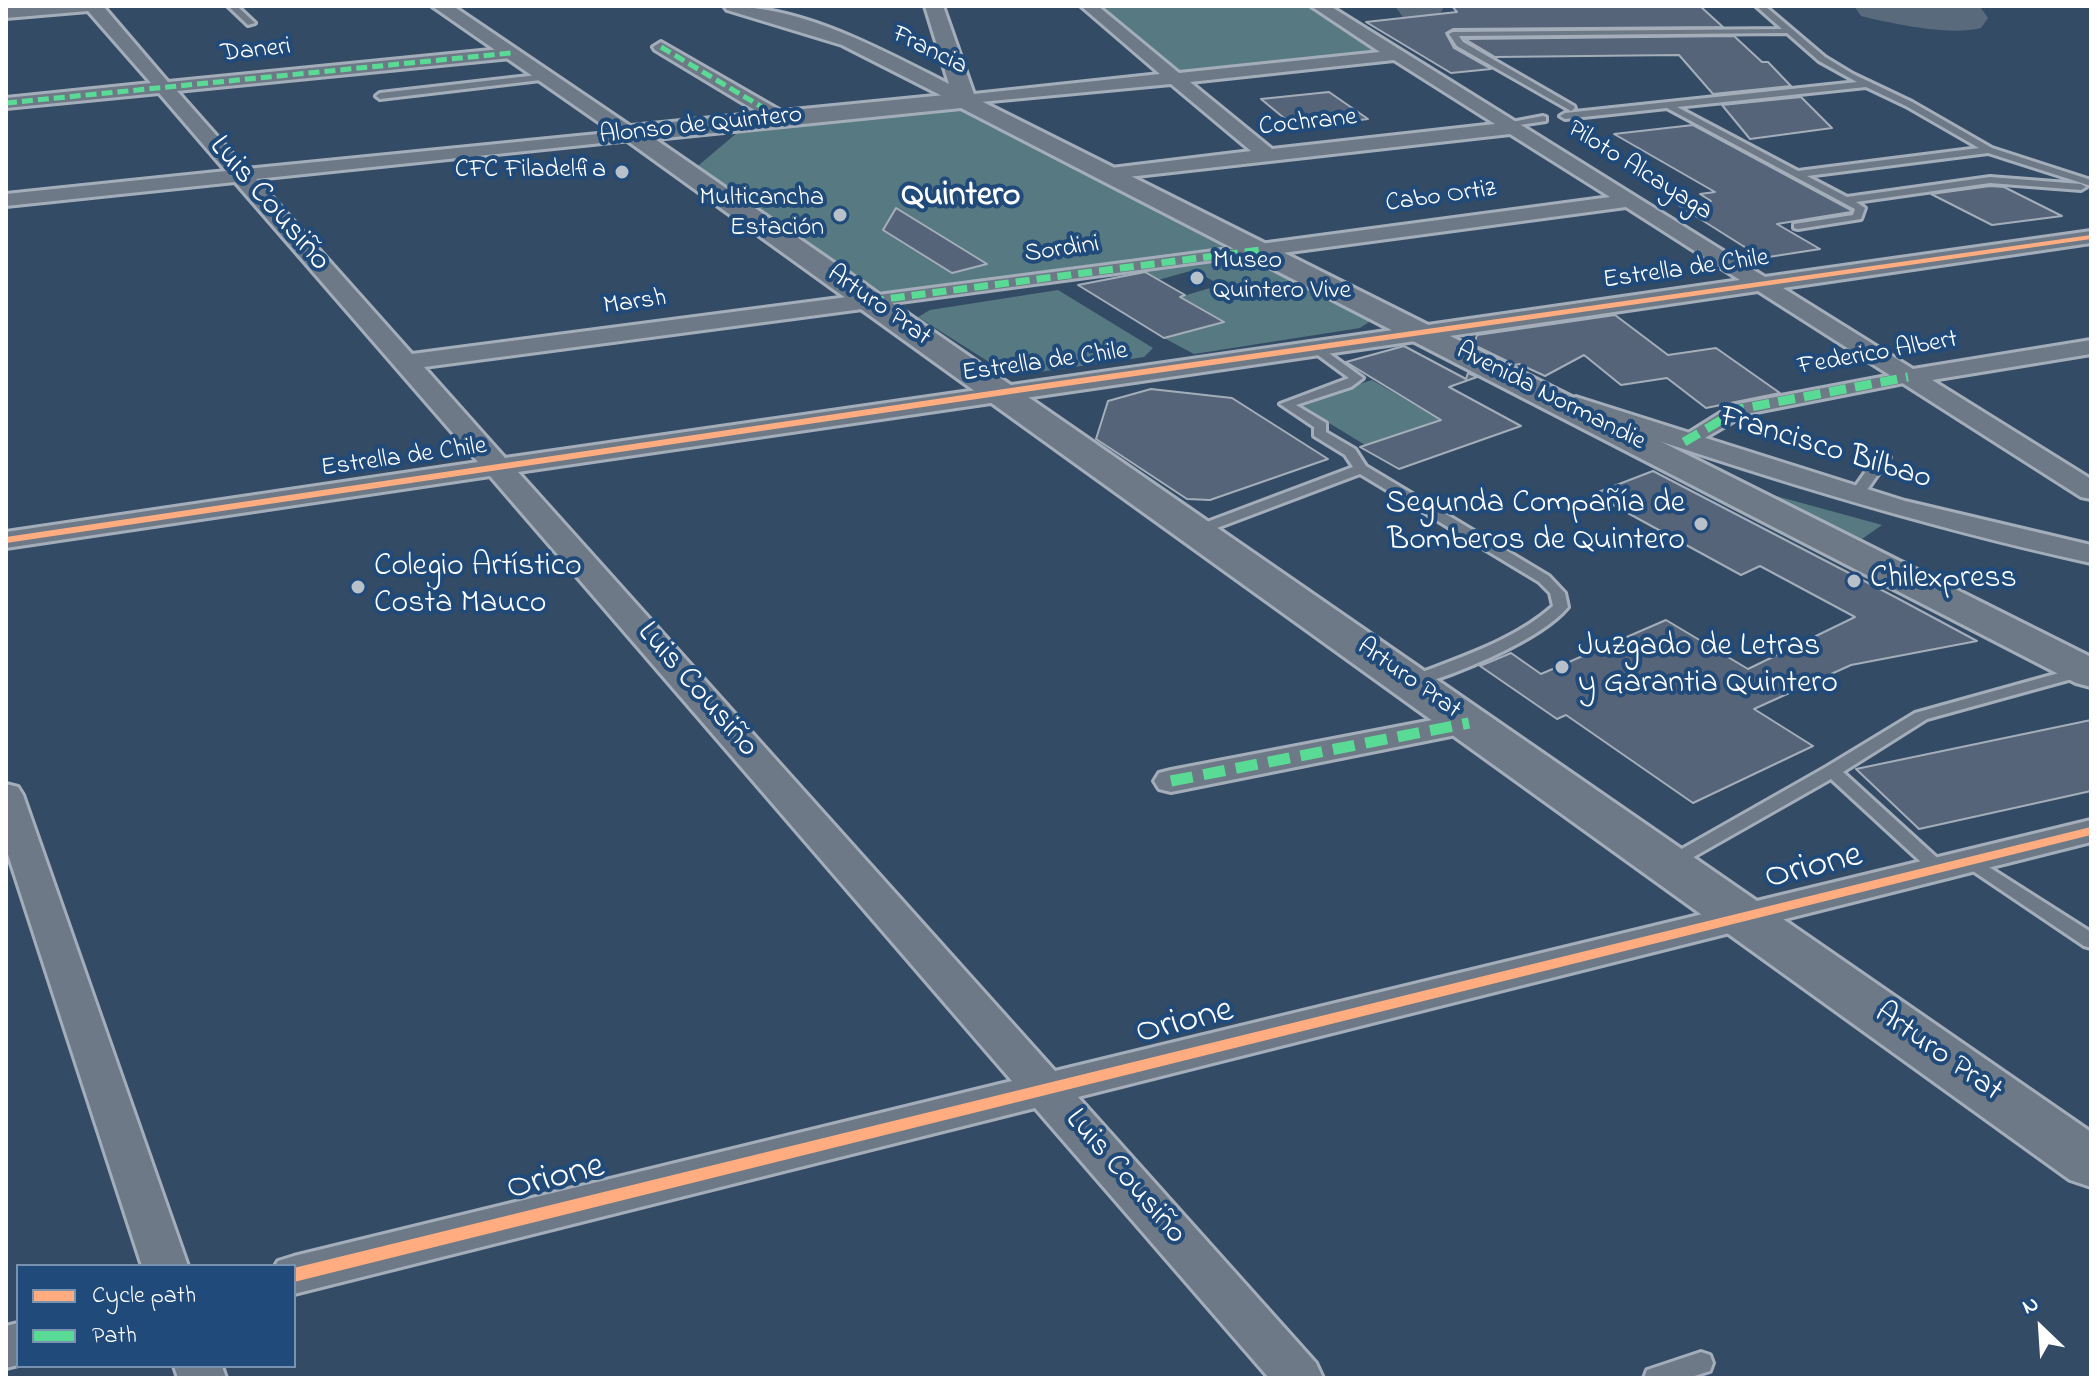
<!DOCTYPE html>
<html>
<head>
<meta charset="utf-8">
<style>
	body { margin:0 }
	#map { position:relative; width:2097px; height:1384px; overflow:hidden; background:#344b65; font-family:"Indie Flower",sans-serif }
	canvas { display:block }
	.frame { position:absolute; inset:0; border:8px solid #fff; pointer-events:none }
	.legend { position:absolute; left:16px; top:1264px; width:280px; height:104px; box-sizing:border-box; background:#1f4a7a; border:2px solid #7992af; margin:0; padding:10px 14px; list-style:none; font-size:24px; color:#fff }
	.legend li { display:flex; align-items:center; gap:16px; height:40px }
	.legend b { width:40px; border:2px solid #7992af }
	.north { position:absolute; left:2001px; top:1288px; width:80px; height:80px; -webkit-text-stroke:6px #1f4a7a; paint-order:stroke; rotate:335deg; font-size:22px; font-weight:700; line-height:32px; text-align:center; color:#fff }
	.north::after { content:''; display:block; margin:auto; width:28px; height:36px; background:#fff; clip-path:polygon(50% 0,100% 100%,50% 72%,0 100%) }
</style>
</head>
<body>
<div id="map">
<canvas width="2097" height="1384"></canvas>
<div class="frame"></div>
<ul class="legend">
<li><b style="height:10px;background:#ffac80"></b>Cycle path</li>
<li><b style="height:10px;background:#5adb95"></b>Path</li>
</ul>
<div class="north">N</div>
</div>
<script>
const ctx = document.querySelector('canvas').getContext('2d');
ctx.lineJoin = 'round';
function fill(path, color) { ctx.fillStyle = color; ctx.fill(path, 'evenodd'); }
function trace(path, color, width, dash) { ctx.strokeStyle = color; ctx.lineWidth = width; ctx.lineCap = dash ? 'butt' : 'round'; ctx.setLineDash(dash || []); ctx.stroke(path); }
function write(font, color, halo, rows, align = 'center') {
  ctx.font = font + ' "Indie Flower",sans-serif'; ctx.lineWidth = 8; ctx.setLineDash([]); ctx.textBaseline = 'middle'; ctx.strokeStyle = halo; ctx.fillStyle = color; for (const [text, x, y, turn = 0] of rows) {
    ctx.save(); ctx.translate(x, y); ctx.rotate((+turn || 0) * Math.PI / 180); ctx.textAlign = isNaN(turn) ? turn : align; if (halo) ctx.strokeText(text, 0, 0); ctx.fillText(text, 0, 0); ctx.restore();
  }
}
fill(new Path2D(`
	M1095 6H1306L1378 52 1178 72Z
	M950 105 1230 247 884 293 693 170 744 127Z
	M1247 255 1372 320 1360 328 1194 354 1164 338 1223 321 1180 297 1220 285 1194 270 1158 280 1143 271Z
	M1058 290 1153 348 1144 357 1011 376 918 317 930 310Z
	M1372 380 1441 420 1365 445 1298 404Z
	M1769 494 1882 525 1862 539Z`), '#577981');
fill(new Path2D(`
	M1395 6H1441L1443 9 1436 19 1420 23 1404 19Z
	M1854 6H1973L1981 8 1988 18 1981 28C1949 36 1894 24 1861 16Z`), '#596a7d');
const building = new Path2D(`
	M1452 6H1700L1723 27 1453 29 1446 33 1454 48 1491 69 1451 73 1366 22 1457 12Z
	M1734 36 1762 62H1768L1791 86 1713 94 1679 55 1495 57 1465 39Z
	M1329 92 1368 119 1296 128 1261 99Z
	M1801 97 1832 128 1750 139 1722 105Z
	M1693 125 1851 210V212L1777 224 1820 249 1762 258 1678 205 1711 201 1700 194 1715 192 1614 134Z
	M1990 186 2004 187 2062 216 1992 225 1931 194Z
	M896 208 987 264 952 273 883 230Z
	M1145 272 1185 295 1180 297 1224 322 1164 338 1078 285Z
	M1615 315 1668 355 1716 348 1780 393 1706 408 1667 378 1621 385 1584 355 1545 376 1519 364 1515 365 1474 345 1477 335Z
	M1404 346 1466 379 1468 373 1477 377 1449 387 1521 426 1399 469 1360 447 1441 420 1346 362Z
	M1151 389 1232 398 1328 459 1210 500 1187 499 1096 439 1108 401Z
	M1653 471 1897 598 1977 641 1851 665 1754 709 1813 746 1693 803 1566 715 1557 719 1480 666 1511 653 1541 674 1666 620 1748 669 1855 617 1760 566 1741 575 1593 494Z
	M2091 720V791L1919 829 1856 769Z`);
fill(building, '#566479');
trace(building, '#a4aeba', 2);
const service = new Path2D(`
	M228 6H237L255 23 248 25Z
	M1756 6H1765L1825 57 1853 74 1912 102 1992 148 2091 180V186L1988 153 1807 176 1847 197 1990 177 2081 184 2086 187 2081 190 1990 183 1856 202 1865 208 1861 219 1798 229 1794 228V224L1853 215 1855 209 1667 108 1565 119 1560 116 1565 113 1857 82 1819 61 1787 33 1459 36 1463 42 1574 106 1575 108 1571 111 1457 46 1449 34 1453 32 1782 29ZM1866 87 1906 106 1979 148 1798 171 1677 107Z
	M546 74 550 77 549 79 380 99 376 96 380 93Z
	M1543 116 1546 117V121L1506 127 1501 124Z
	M1315 343 1363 378 1351 387 1296 405 1326 423V432L1355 449 1366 466 1549 576 1565 593 1568 607C1541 640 1453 676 1411 687L1403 682 1405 679C1456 658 1511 643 1553 606L1550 593 1539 582 1360 474 1201 534H1191L1189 531 1191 528 1353 467 1345 455 1314 436V427L1280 404 1349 378 1311 350 1309 347Z
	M1883 453 1890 457 1860 500H1850V494L1878 454Z
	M2084 666 2091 670 2090 674 1927 719 1843 772 1945 865 1948 869 1945 873H1933L1831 779 1676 867H1664L1661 863 1664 859 1826 767 1915 713Z
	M1970 855 2091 932V948L2084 946 1964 865 1961 861 1964 857Z
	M1701 1352 1710 1355 1713 1363 1710 1371 1688 1378H1644L1647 1370Z`);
const pedestrian = new Path2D(`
	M1260 245 1266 247V253L870 306 862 301 870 296Z
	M1908 372 1914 373 1917 377 1914 381 1746 414 1691 446 1684 448 1674 442 1733 405Z`);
const minor = new Path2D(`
	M36 6H103L168 82 511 48 519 53 511 58 177 91 246 169 638 130 640 134 631 140 256 179 412 354 870 294 878 296 881 301 878 306 870 308 424 367 505 458 1740 280 1626 207 1260 256 1252 255 1249 250 1260 244 1610 197 1510 134 1110 179 1103 177 1100 173 1103 169 1251 151 1171 84 959 104 956 100 959 96 965 95 1160 74 1081 6H1098L1179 73 1380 52 1311 6H1330L1765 277 2091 231V243L1783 288 1913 369 2091 340V354L1932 380 2091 479V499L2081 497 1758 291 518 472 1055 1071 2091 820V842L1078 1097 1316 1363 1323 1378H1269L1035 1108 294 1294V1266H275L278 1261 294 1256 1012 1081 490 476 6 548V532L478 462 235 182 6 206V194L226 171 159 93 6 108V98L151 83 88 11 6 18V8ZM1394 60 1495 124 1272 149 1190 82Z
	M661 42 788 115 791 119 782 124 776 123 655 50 653 47Z
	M1576 397 1905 501 2091 545V563C1912 524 1740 469 1567 410L1563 405 1567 400Z
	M1469 713 1481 716 1485 723 1481 730 1171 792 1159 789 1154 781 1159 773 1171 770Z
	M6 784 18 787 23 795 188 1266H142L6 848Z
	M18 1323V1365L6 1368V1326Z
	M174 1366H222L226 1378H178Z`);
const tertiary = new Path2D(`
	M432 6H453L642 134 639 139H623Z
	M724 6C804 6 880 49 949 84L925 6H943L976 100 972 104H958L842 45 727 10Z`);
const primary = new Path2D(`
	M965 93 2091 657V687L2076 683 961 108 655 139 2091 1132V1187L2070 1180 618 134 622 129 631 126Z`);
trace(service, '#a4aeba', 6);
trace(pedestrian, '#a4aeba', 6);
trace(minor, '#a4aeba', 6);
trace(tertiary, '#a4aeba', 6);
trace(primary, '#a4aeba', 6);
fill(service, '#6d7986');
fill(pedestrian, '#6d7986');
fill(minor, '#6d7986');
fill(tertiary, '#6d7986');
fill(primary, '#6d7986');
trace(new Path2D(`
	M661 47 782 119
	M6 103 511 53`), '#5adb95', 5, [11, 5]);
trace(new Path2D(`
	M870 301 1260 250`), '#5adb95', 7, [14, 7]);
trace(new Path2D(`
	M1684 442 1740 409 1908 377`), '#5adb95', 9, [17, 9]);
trace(new Path2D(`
	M1171 781 1469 723`), '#5adb95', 11, [22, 11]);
fill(new Path2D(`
	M2091 235V239L1031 391 6 543V537L1031 385Z
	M2091 827V835L294 1282V1268Z`), '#ffac80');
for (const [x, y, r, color] of [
	[622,172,8,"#b8c0c9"],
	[840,215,8,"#b8c0c9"],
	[1197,278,8,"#b8c0c9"],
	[1701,524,8,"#b8c0c9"],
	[1854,581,8,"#b8c0c9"],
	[358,587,8,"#b8c0c9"],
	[1562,667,8,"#b8c0c9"]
]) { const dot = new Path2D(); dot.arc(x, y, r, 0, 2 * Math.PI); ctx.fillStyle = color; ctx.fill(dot); trace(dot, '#1f4a7a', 3); }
write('26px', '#fff', '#1f4a7a', [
	["Daneri",256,52,-6],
	["Francia",929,52,26],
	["Cochrane",1308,124,-6],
	["Alonso de Quintero",701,127,-6],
	["Piloto Alcayaga",1639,172,32],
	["Cabo Ortiz",1441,198,-8],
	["Sordini",1062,251,-8],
	["Estrella de Chile",1686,271,-8],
	["Marsh",635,304,-8],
	["Arturo Prat",878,307,35],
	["Federico Albert",1878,355,-10],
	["Estrella de Chile",1045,364,-8],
	["Avenida Normandie",1550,398,27],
	["Estrella de Chile",404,459,-8],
	["Arturo Prat",1408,680,35]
]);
write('26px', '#fff', '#1f4a7a', [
	["CFC Filadelfia",606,172],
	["Multicancha",824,200],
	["Estación",824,230],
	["Museo",1213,263,"left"],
	["Quintero Vive",1213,293,"left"]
], 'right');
write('32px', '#fff', '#1f4a7a', [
	["Luis Cousiño",268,205,49],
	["Francisco Bilbao",1825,450,17],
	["Luis Cousiño",696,691,49],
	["Arturo Prat",1937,1054,35],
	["Luis Cousiño",1124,1178,49]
]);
write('32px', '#fff', '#1f4a7a', [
	["Segunda Compañía de",1685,506,"right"],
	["Bomberos de Quintero",1685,543,"right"],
	["Colegio Artístico",374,569],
	["Costa Mauco",374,606],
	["Chilexpress",1870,581],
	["Juzgado de Letras",1578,649],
	["y Garantia Quintero",1578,686]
], 'left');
write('bold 34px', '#fff', '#1f4a7a', [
	["Quintero",961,198]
]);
write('38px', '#fff', '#1f4a7a', [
	["Orione",1814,869,-14],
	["Orione",1185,1024,-14],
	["Orione",556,1180,-14]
]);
</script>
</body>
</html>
